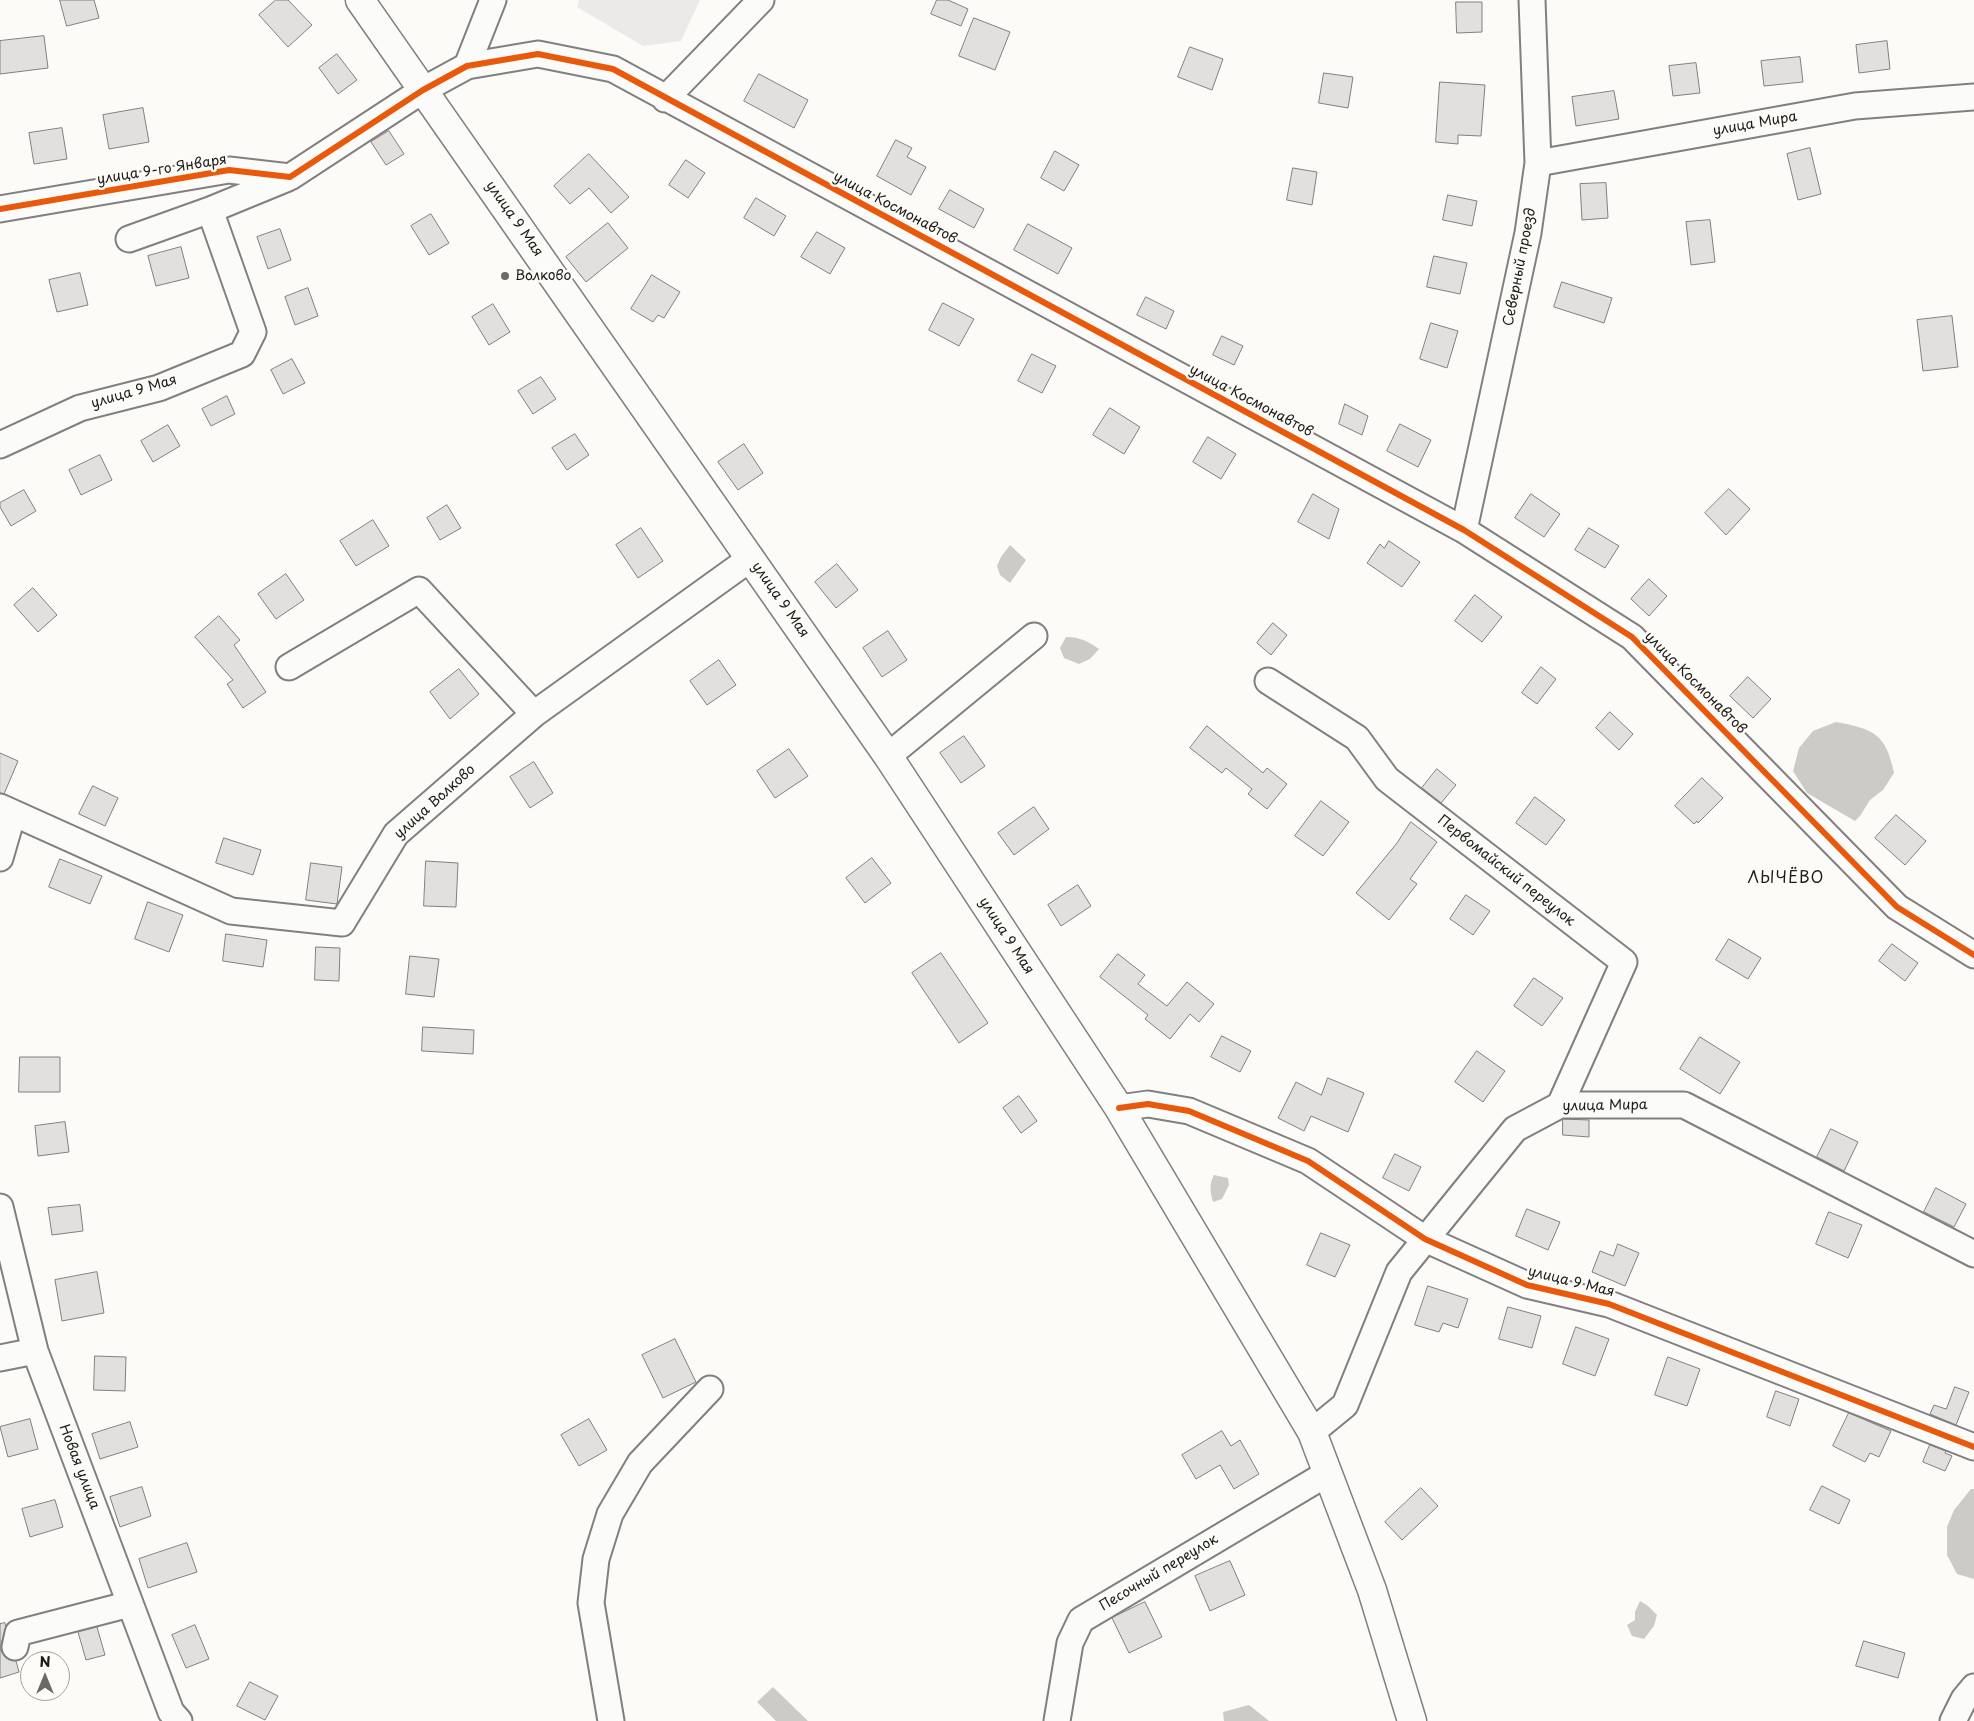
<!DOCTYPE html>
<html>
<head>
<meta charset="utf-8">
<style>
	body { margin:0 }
	#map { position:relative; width:1974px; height:1721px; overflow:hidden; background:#fcfbf8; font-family:"Playpen Sans",sans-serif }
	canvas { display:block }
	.north { position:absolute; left:20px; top:1651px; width:50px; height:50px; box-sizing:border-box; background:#fdfcf7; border:1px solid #a3a29f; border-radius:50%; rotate:0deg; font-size:14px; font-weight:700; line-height:20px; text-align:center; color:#1c1c1c }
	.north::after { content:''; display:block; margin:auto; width:18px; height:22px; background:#6a6a69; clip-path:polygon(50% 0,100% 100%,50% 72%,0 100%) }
</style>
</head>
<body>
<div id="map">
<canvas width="1974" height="1721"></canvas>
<div class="north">N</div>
</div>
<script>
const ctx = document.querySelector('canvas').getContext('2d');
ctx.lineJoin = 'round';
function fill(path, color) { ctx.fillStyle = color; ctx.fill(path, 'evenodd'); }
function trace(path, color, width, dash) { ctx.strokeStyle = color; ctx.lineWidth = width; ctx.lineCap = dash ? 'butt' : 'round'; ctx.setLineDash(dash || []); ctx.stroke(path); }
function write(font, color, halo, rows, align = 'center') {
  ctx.font = font + ' "Playpen Sans",sans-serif'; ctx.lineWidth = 5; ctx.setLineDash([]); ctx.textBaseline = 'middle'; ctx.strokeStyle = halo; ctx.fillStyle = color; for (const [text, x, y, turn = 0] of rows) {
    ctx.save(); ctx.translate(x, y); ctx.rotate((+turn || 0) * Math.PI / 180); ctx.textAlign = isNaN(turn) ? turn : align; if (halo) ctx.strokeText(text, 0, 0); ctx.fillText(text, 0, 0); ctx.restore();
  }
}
fill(new Path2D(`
	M579 0H700L681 41 643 46 577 7Z`), '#ebeae8');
fill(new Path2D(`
	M1010 545 1026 560 1010 583 1000 575 997 566 1001 557Z
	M1066 637C1079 637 1088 641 1099 649L1090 659 1079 664 1064 658 1060 648Z
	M1836 722C1874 729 1886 734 1894 773L1883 790 1870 800 1860 816 1855 821 1807 793 1793 771 1799 748 1813 731Z
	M1214 1175 1228 1178 1229 1185 1222 1199 1213 1202C1210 1192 1209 1184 1214 1175Z
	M1971 1489H1974V1579L1957 1574 1947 1555V1527L1954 1510Z
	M1640 1601 1648 1606 1657 1615 1654 1626 1644 1639 1632 1636 1627 1625 1635 1620V1612Z
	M773 1687 808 1721H776L757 1702Z
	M1249 1705 1269 1721H1224L1223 1712Z`), '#cccbc7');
const building = new Path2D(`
	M60 0H94L99 18 67 26Z
	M276 0H288L312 25 288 47 259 15Z
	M937 0H948L968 9 961 26 931 14Z
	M1456 2H1482V32L1457 33Z
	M974 18 1010 32 995 70 959 56Z
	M44 36 48 68 0 74V41Z
	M1887 41 1890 69 1859 73 1856 45Z
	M1190 47 1223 59 1212 90 1178 77Z
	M337 54 357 80 338 94 319 68Z
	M1800 57 1803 82 1764 86 1761 61Z
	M1696 63 1700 93 1673 96 1669 66Z
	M1324 73 1353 77 1348 108 1319 103Z
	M759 74 808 100 794 128 744 101Z
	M1440 82 1485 85 1481 136 1458 135V144L1436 142Z
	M1614 91 1619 119 1576 126 1572 97Z
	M143 108 149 142 109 149 103 115Z
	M62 128 67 159 34 164 29 133Z
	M389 131 404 154 386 165 371 142Z
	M896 140 912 148 907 157 926 167 911 195 877 176Z
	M1810 148 1821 194 1798 200 1787 154Z
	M1055 151 1079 165 1064 191 1041 178Z
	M589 154 629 197 611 213 589 188 570 204 554 186Z
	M686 160 705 173 688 198 669 185Z
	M1293 168 1317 172 1312 205 1287 200Z
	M1606 183 1608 218 1582 220 1580 184Z
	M950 190 984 209 974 228 939 209Z
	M1448 195 1477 201 1472 226 1443 220Z
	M756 198 786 216 774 236 744 218Z
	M431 214 449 243 429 255 411 226Z
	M1710 220 1715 262 1691 265 1686 222Z
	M608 223 628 248 586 282 566 257Z
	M1028 224 1072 248 1058 274 1014 250Z
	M280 229 291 260 268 269 257 237Z
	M817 232 845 248 830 274 801 257Z
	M181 247 189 278 156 286 148 256Z
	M1434 256 1467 263 1460 294 1427 287Z
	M80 273 88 305 57 312 49 280Z
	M652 275 680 292 664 318 658 315 653 322 631 309Z
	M1562 282 1612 298 1604 323 1554 307Z
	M308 288 318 316 295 325 285 297Z
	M1146 297 1174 311 1166 329 1137 315Z
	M943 303 974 319 959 346 929 330Z
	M493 304 510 332 489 345 472 317Z
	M1952 316 1958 367 1923 371 1917 320Z
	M1431 323 1458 331 1447 368 1420 359Z
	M1222 336 1243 346 1234 365 1213 355Z
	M1032 354 1056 366 1042 393 1018 381Z
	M292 359 305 383 283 394 271 370Z
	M541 377 556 399 533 414 518 391Z
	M227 396 235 414 211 426 202 409Z
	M1345 404 1368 416 1362 435 1339 424Z
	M1110 408 1140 427 1124 454 1093 435Z
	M1400 424 1431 440 1418 467 1387 451Z
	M168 425 180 446 153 462 141 441Z
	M575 434 589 455 567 470 552 448Z
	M1208 437 1236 454 1221 479 1193 462Z
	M744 444 763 473 738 490 718 462Z
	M100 455 112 480 81 495 69 470Z
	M1729 489 1750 509 1726 535 1705 513Z
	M24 490 36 511 11 526 0 507V503Z
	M1313 494 1339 509 1329 539 1298 522Z
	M1531 494 1560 514 1544 537 1515 518Z
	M447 505 461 528 440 540 427 518Z
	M373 520 389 546 356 566 340 541Z
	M641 528 663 561 638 578 616 545Z
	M1589 528 1619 546 1605 568 1575 550Z
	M1389 541 1420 562 1402 587 1367 563 1380 544 1384 548Z
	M837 564 858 590 836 608 815 582Z
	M286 574 304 600 276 619 258 594Z
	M1649 579 1667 596 1649 616 1631 599Z
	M33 588 57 615 38 632 14 605Z
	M1475 595 1502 617 1482 642 1455 621Z
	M219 616 240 640 234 645 266 692 243 708 227 684 233 680 195 637Z
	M1273 623 1287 635 1271 655 1257 643Z
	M888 631 907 660 882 677 863 648Z
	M719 660 736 685 707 705 690 681Z
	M1541 667 1556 679 1537 704 1522 693Z
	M459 669 479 694 450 719 430 692Z
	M1748 677 1771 699 1753 718 1730 696Z
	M1610 712 1633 734 1619 750 1596 728Z
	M1207 726 1263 773 1267 768 1287 784 1267 809 1248 794 1252 789 1226 768 1222 773 1190 748Z
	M964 736 985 766 961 783 940 753Z
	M789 749 808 776 775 798 757 771Z
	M0 753 18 761 4 794 0 793Z
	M534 762 553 793 530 808 510 777Z
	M1437 769 1456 785 1441 803 1422 788Z
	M1702 778 1723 798 1698 823 1697 821 1694 824 1675 806Z
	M93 786 118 798 105 826 79 814Z
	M1535 797 1565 820 1546 845 1516 823Z
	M1321 801 1349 822 1323 856 1295 836Z
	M1034 807 1049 829 1014 855 998 833Z
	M1896 815 1926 841 1905 865 1875 838Z
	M1411 822 1437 842 1410 879 1417 884 1389 920 1356 893 1397 843Z
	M224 838 261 850 253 875 216 863Z
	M872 858 891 883 865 903 846 878Z
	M60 859 102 876 90 904 49 887Z
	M426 861 458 863 456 907 424 906Z
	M311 863 342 867 337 904 306 900Z
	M1078 885 1091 906 1061 926 1048 905Z
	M1466 895 1490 911 1473 935 1450 919Z
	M148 902 183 915 169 952 135 939Z
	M226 934 267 940 263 967 223 961Z
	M1729 939 1761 958 1748 979 1716 960Z
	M1892 944 1918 963 1905 981 1879 961Z
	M316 947 340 948 339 981 315 980Z
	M941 953 988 1023 959 1043 912 973Z
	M1118 954 1145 975 1138 984 1167 1006 1187 982 1214 1004 1199 1022 1190 1014 1170 1039 1145 1019 1148 1015 1100 977Z
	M410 956 439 959 434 997 406 994Z
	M1534 978 1563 998 1542 1026 1514 1006Z
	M423 1027 474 1030 473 1054 422 1051Z
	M1222 1036 1251 1051 1240 1072 1211 1057Z
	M1700 1037 1740 1062 1720 1094 1680 1069Z
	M1477 1051 1505 1071 1483 1102 1455 1082Z
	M20 1057H60V1092H19Z
	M1328 1078 1364 1093 1348 1132 1311 1116 1304 1131 1278 1118 1296 1082 1321 1095Z
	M1019 1096 1037 1121 1021 1133 1003 1108Z
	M1563 1119 1589 1120V1137L1563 1135Z
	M65 1122 69 1152 38 1156 35 1126Z
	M1831 1129 1858 1142 1844 1171 1817 1157Z
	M1395 1154 1421 1167 1409 1191 1383 1178Z
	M1936 1188 1966 1204 1954 1227 1924 1212Z
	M80 1205 83 1231 52 1235 48 1208Z
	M1527 1209 1560 1222 1548 1250 1516 1236Z
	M1829 1212 1862 1225 1848 1258 1816 1244Z
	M1321 1233 1350 1245 1335 1277 1307 1265Z
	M1618 1244 1639 1253 1625 1286 1592 1272 1600 1251 1613 1256Z
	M97 1272 104 1313 62 1321 55 1280Z
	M1428 1286 1468 1299 1458 1328 1443 1323 1439 1332 1415 1325Z
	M1508 1307 1541 1316 1532 1348 1499 1339Z
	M1576 1327 1609 1339 1595 1376 1563 1364Z
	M675 1339 696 1382 663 1398 642 1355Z
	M95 1356 126 1357 125 1391 94 1390Z
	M1668 1357 1700 1369 1687 1406 1655 1395Z
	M1955 1387 1969 1392 1956 1425 1930 1414 1934 1405 1946 1409Z
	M1776 1391 1799 1399 1790 1426 1767 1417Z
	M1849 1413 1891 1431 1879 1457 1870 1453 1865 1462 1833 1446Z
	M30 1419 38 1449 8 1457 0 1427Z
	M589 1419 607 1450 579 1466 561 1435Z
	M130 1422 138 1447 100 1459 92 1434Z
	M1222 1431 1231 1446 1240 1440 1259 1474 1234 1489 1220 1465 1196 1479 1182 1455Z
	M1930 1445 1946 1451 1945 1453 1952 1456 1945 1471 1923 1462Z
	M1822 1486 1850 1500 1839 1524 1810 1510Z
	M142 1487 151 1516 120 1527 110 1497Z
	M1421 1488 1438 1506 1402 1540 1385 1522Z
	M55 1500 63 1527 30 1537 22 1509Z
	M187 1543 197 1572 148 1588 139 1559Z
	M1230 1561 1245 1595 1210 1611 1195 1576Z
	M1145 1602 1162 1637 1129 1653 1112 1618Z
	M5 1623 6 1627 1 1644V1651L6 1658 16 1661 19 1672 0 1678V1624Z
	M195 1625 209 1659 186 1668 172 1635Z
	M97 1627 105 1655 86 1660 78 1632Z
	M1864 1641 1905 1653 1898 1678 1856 1666Z
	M250 1682 278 1696 265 1720 237 1706Z`);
fill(building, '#e1e0de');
trace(building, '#81807f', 1);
const minor = new Path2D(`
	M467 66 493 0
	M665 99 761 0
	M1538 163 1855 106 1974 97
	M0 209 229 170 290 177 423 90 467 66 538 54 613 69 1464 530 1632 637 1897 907 1974 955
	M129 239 210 210
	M0 445 80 408 159 388 242 354 253 332 210 210 288 178
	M1464 530 1528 233 1538 163 1532 0
	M289 667 419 590 534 714
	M1268 681 1357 738 1387 779 1624 962 1560 1105
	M888 756 1034 636
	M0 807 231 911 342 923 396 834 534 714 751 558
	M0 858 13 813
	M1119 1108 1148 1104 1189 1111 1308 1161 1425 1239 1527 1285 1609 1304 1974 1447
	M0 1207 35 1351 171 1712 179 1721
	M0 1358 35 1351
	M1312 1432 1345 1405 1399 1272 1515 1129 1560 1105H1684L1974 1254
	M15 1647 18 1633 130 1604
	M611 1721 591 1603 596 1559 610 1514 640 1463 710 1389
	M1057 1721 1070 1643 1081 1620 1328 1473
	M1953 1721 1964 1699 1974 1687`);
const major = new Path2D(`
	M360 0 888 756 1119 1108 1312 1432 1372 1590 1412 1721`);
trace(minor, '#81807f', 29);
trace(major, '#81807f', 31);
trace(minor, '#fbfbf9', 25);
trace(major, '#fbfbf9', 28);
trace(new Path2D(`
	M0 209 229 170 290 177 423 90 467 66 538 54 613 69 1464 530 1632 637 1897 907 1974 955
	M1119 1108 1148 1104 1189 1111 1308 1161 1425 1239 1527 1285 1609 1304 1974 1447`), '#e8590c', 6);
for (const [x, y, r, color] of [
	[505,276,5,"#6a6a69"]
]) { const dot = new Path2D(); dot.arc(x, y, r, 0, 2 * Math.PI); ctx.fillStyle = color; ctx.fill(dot); trace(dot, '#fdfcf7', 2); }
write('14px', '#1c1c1c', '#fdfcf7', [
	["улица Мира",1755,124,-10],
	["улица 9-го Января",162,170,-9],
	["улица Космонавтов",895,208,28],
	["улица 9 Мая",514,219,55],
	["Северный проезд",1520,267,-79],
	["улица 9 Мая",134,392,-16],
	["улица Космонавтов",1251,401,28],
	["улица 9 Мая",780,600,55],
	["улица Космонавтов",1695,683,45],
	["улица Волково",435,802,-42],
	["Первомайский переулок",1506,871,38],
	["улица 9 Мая",1006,936,57],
	["улица Мира",1605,1106,-1],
	["улица 9 Мая",1571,1282,14],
	["Новая улица",79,1467,69],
	["Песочный переулок",1159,1573,-31]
]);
write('14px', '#1c1c1c', '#fdfcf7', [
	["Волково",515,276]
], 'left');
ctx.letterSpacing = '1px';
write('16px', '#1c1c1c', '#fdfcf7', [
	["ЛЫЧЁВО",1786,879]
]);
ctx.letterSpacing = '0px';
</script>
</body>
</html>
